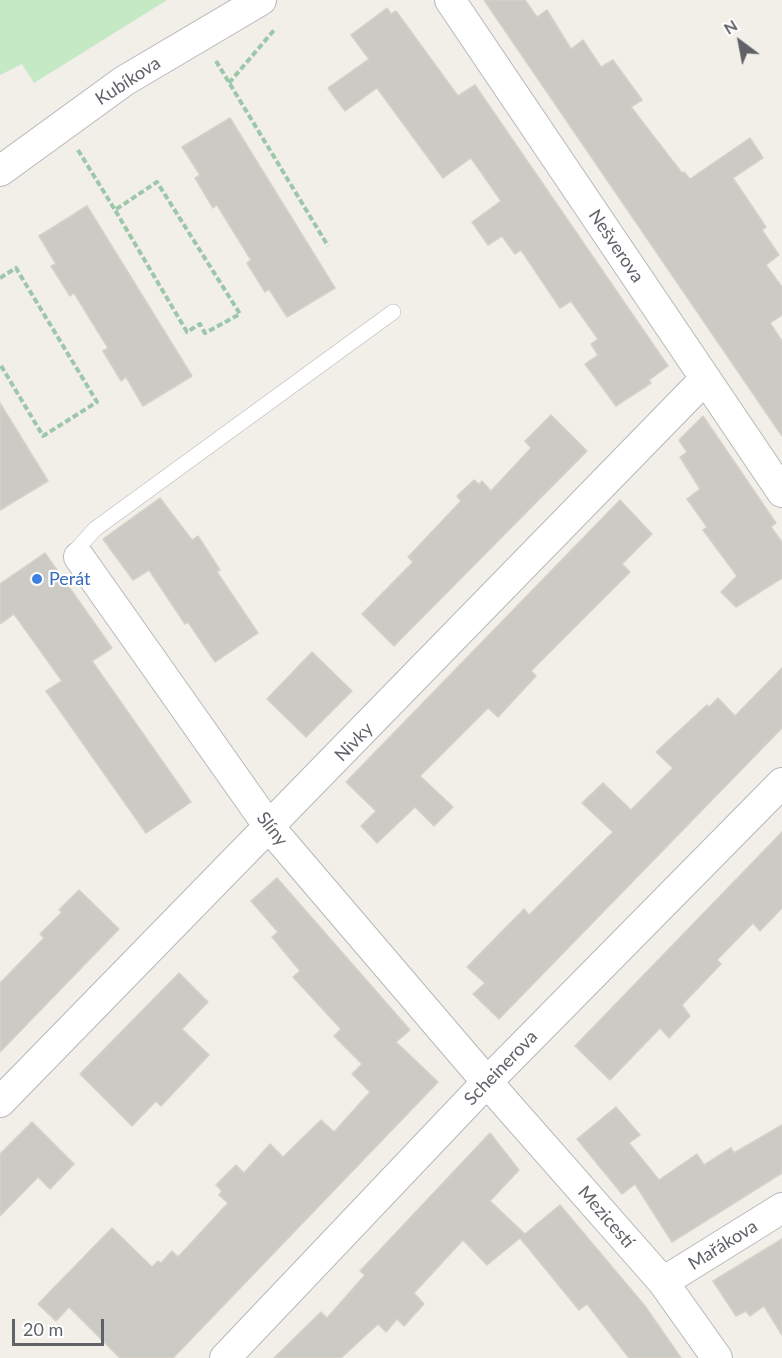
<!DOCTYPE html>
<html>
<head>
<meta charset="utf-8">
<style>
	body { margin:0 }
	#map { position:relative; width:782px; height:1358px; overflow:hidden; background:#f1efe8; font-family:Lato,sans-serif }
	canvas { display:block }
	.north { position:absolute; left:710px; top:12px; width:60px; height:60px; -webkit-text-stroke:4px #fff; paint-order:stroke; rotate:328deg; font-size:16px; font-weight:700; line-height:24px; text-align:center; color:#5f6368 }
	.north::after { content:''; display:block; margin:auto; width:21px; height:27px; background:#5f6368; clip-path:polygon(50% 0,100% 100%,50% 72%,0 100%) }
	.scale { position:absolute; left:12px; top:1319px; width:92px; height:27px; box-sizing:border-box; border:3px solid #5f6368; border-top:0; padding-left:8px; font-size:18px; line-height:21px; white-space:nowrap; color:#5f6368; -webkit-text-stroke:4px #fff; paint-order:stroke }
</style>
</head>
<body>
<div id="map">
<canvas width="782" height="1358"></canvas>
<div class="north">N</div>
<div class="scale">20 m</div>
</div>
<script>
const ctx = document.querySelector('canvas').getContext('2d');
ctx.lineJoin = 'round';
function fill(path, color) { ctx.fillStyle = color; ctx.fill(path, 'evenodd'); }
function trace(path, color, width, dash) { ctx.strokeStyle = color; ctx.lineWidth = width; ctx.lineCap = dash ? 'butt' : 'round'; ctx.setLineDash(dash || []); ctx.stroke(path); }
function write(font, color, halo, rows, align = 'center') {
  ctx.font = font + ' Lato,sans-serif'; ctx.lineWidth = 4.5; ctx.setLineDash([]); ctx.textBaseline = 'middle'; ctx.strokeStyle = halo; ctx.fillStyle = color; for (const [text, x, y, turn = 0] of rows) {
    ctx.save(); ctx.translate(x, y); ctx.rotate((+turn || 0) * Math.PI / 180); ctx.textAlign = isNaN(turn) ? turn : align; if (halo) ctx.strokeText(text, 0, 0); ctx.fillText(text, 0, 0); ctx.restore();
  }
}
fill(new Path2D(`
	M0 0H167L34 83 22 64 0 75Z`), '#c5e8c5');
const building = new Path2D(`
	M484 0H525L537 17 547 10 571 49 583 40 601 67 613 60 642 100 631 107 682 173 684 172 690 179 750 138 763 158 733 178 766 227 762 230 779 255 766 265 782 287V315L770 323 782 341V436Z
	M387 8 391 14 396 11 458 96 475 85 668 366 649 380 651 383 616 406 585 364 598 355 591 344 598 339 571 301 560 308 521 250 515 254 502 236 488 245 472 222 501 201 471 158 443 178 377 88 345 111 328 88 369 59 351 35Z
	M230 118 335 288 287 317 269 289 265 292 247 263 251 260 217 205 213 208 195 178 200 175 182 147Z
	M87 206 192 376 143 406 126 377 121 381 103 351 108 348 74 293 70 296 51 266 56 264 39 236Z
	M0 403 48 481 0 510Z
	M551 415 587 451 394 646 362 614 413 562 408 557 461 501 457 496 474 480 479 484 482 481 491 491 531 448 525 441Z
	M703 416 776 523 771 527 782 542V578L736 607 721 592 737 576 703 530 707 527 687 499 700 489 680 457 687 452 679 440Z
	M160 498 192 540 198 536 220 570 217 572 258 633 215 662 188 622 185 624 149 570 133 580 103 539Z
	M620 500 652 534 622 564 630 572 531 671 536 676 498 717 488 708 420 776 453 807 434 826 415 807 377 843 361 826 376 811 346 782Z
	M45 553 112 648 92 661 191 802 146 833 46 691 62 681 14 614 0 624V584Z
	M312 652 352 691 306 737 267 699Z
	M782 668V728L499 1019 473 994 485 983 467 967 524 909 529 915 613 832 582 803 603 783 631 810 673 768 656 752 707 705 709 707 718 698 735 716Z
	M782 832V908L760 931 753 923 717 960 721 964 682 1005 690 1016 669 1038 660 1028 610 1080 575 1046Z
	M277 878 410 1030 396 1042 438 1082 173 1358H120L69 1307 56 1321 38 1304 112 1228 152 1267 158 1261 161 1263 172 1251 178 1257 228 1203 219 1195 222 1191 216 1185 236 1165 244 1173 270 1144 283 1157 321 1120 334 1132 370 1092 352 1074 362 1064 334 1036 341 1029 293 977 300 971 272 937 278 932 251 901Z
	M79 890 119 929 0 1052V983L44 938 40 934 62 912 59 910Z
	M179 973 208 1002 182 1029 209 1055 161 1106 156 1101 132 1126 80 1074Z
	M616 1107 640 1135 629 1143 659 1180 697 1154 704 1165 731 1148 734 1153 782 1125V1173L672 1242 635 1184 622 1194 577 1139Z
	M32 1122 74 1164 50 1189 38 1177 0 1216V1154Z
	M490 1133 519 1170 490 1201 525 1234 560 1205 645 1306 681 1358H629L587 1304 579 1310 520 1238 487 1265 463 1240 414 1293 424 1304 404 1326 397 1319 386 1332 378 1324 341 1358H274L321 1312 327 1318 365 1275 360 1271Z
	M782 1239V1335L764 1306 750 1316 746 1311 736 1316 713 1281Z`);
fill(building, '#cccac5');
trace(building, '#d6d1c6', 1.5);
const lane = new Path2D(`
	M79 557 77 549 95 529 393 312`);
const street = new Path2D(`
	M450 0 782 492
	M0 171 124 81 261 0
	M79 557 270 828 487 1082 663 1282 717 1358
	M0 1102 705 379
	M663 1282 782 1208
	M225 1358 487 1082 782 783`);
trace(lane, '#b5b8bc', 16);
trace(street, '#b5b8bc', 32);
trace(new Path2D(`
	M216 61 328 246
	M229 83 275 29
	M78 150 115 210 157 182 240 314 205 333 200 324 187 332 115 210
	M0 278 16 268 97 402 43 436 0 364`), '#9cc7a9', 4, [6, 3]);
trace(lane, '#fff', 15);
trace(street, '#fff', 30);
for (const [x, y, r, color] of [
	[37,579,6,"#3f7fe0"]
]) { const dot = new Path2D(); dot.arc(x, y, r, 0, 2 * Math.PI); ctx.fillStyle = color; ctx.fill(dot); trace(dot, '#fff', 2); }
write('18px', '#5f6368', '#fff', [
	["Kubíkova",128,81,-33],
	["Nešverova",616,246,56],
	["Nivky",354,742,-46],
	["Slíny",272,829,52],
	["Scheinerova",501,1068,-46],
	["Mezicestí",606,1217,49],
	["Mařákova",723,1245,-32]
]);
write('18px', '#366cbe', '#fff', [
	["Perát",49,579]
], 'left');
</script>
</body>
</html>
